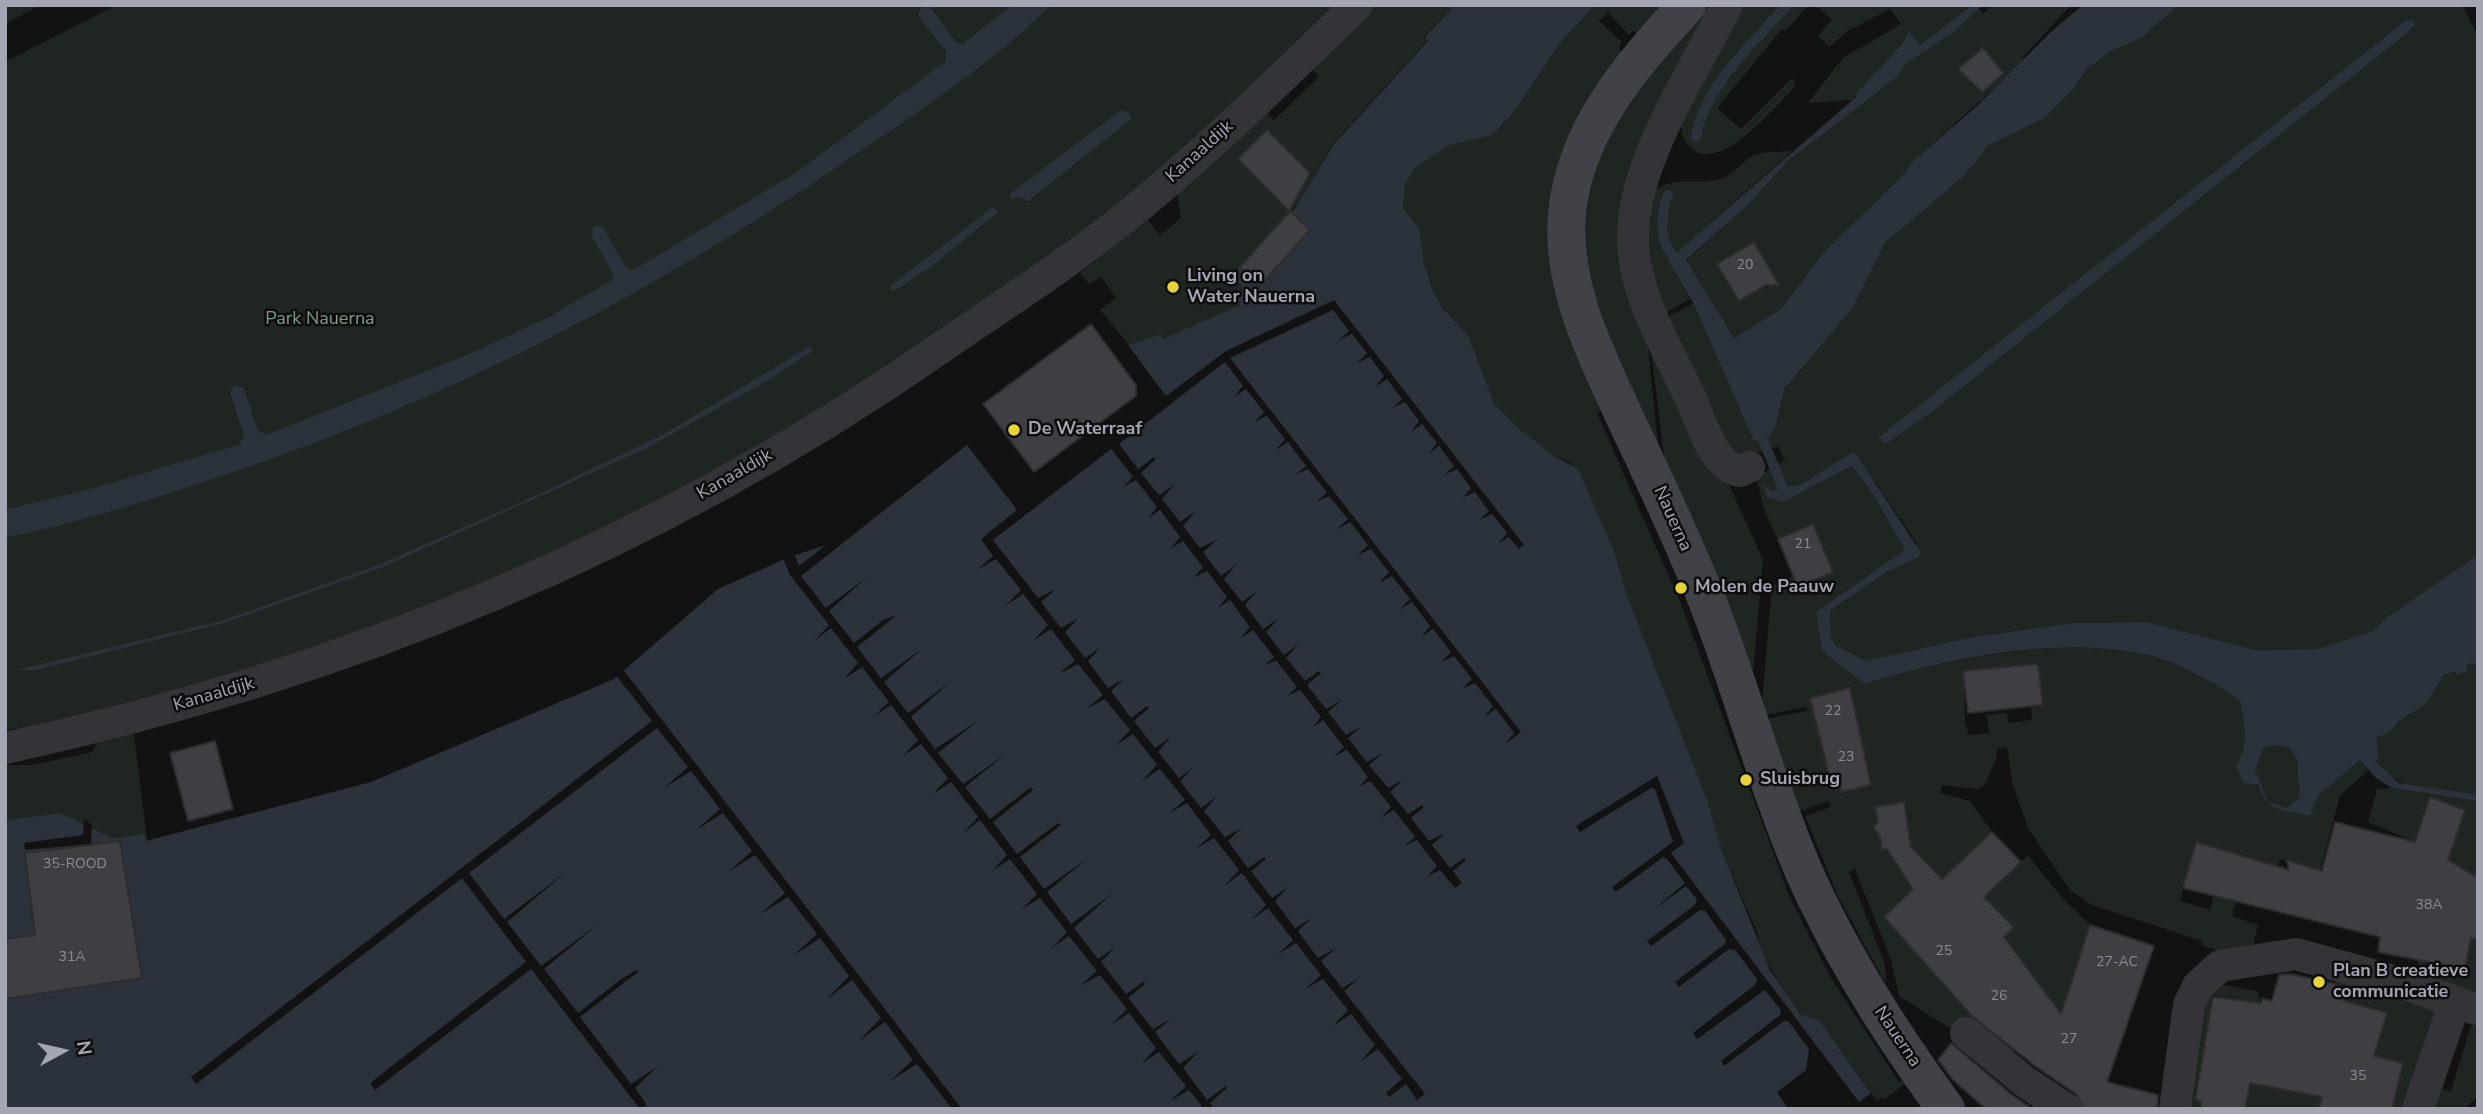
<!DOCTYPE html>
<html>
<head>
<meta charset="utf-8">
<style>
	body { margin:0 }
	#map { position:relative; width:2483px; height:1114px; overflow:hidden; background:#121213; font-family:"Nunito Sans",sans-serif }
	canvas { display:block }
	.frame { position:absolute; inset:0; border:7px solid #a4a6b3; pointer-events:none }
	.north { position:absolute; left:28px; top:1016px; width:70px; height:70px; -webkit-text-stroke:5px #0d0d0e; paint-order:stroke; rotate:82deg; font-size:19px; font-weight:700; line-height:28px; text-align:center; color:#a4a6b3 }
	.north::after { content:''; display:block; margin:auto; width:24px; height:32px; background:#a4a6b3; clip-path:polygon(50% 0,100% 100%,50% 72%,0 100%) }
</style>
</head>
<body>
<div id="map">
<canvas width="2483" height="1114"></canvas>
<div class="frame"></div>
<div class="north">N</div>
</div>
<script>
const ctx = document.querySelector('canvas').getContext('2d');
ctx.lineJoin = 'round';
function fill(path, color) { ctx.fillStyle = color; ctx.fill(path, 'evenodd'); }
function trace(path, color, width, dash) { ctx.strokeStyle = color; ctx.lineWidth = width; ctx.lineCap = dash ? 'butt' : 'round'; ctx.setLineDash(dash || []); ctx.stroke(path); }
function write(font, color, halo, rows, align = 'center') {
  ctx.font = font + ' "Nunito Sans",sans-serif'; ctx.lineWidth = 5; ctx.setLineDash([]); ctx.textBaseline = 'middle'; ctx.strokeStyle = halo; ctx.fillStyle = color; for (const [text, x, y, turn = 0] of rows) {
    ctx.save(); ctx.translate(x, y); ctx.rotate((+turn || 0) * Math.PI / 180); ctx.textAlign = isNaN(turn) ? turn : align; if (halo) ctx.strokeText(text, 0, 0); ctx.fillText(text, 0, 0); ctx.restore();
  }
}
fill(new Path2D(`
	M5 5H40L5 24Z
	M116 5H1344L1148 187 931 337 697 488 376 635 55 722 5 730V62Z
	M1370 5H1455L1424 37 1428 40 1333 144 1298 203 1234 273 1243 290 1240 305 1163 340 1161 334 1129 345 1100 310 1116 298 1101 277 1089 284 1080 273 1148 220 1160 235 1181 218 1176 186 1261 108 1274 120 1319 77 1308 64Z
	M1595 5H1664L1639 33 1633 31 1629 35 1608 12 1599 21 1622 42 1619 47 1622 54 1570 141 1603 409 1597 413 1681 604 1790 898 1832 980 1899 1082 1903 1081 1905 1084 1884 1099 1882 1097 1877 1101 1820 1021 1803 1016 1792 1004 1761 952 1757 932 1722 851 1706 797 1627 595 1614 551 1571 463 1556 457 1518 428 1495 405 1468 335 1443 309 1433 291 1424 263 1419 228 1403 208 1405 185 1413 170 1447 146 1493 135 1519 105 1561 42Z
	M1709 5H1719L1639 170 1647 336 1659 455C1631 394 1600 332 1586 266 1584 256 1586 244 1586 234 1586 139 1647 72 1709 5Z
	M1735 5H1809L1785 31 1782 29 1717 108 1741 129 1792 78 1796 85C1776 106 1723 171 1693 150 1684 143 1681 133 1681 121Z
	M1815 5H1972L1921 45 1909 31 1903 43 1852 100 1808 103 1843 58 1901 24 1890 9 1848 31 1829 47 1818 36 1832 19Z
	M1992 5H2071L2022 58 2024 61 2017 68 1914 160 1904 174 1823 253 1782 308 1734 338 1686 261 1749 204 1788 161 1897 77 1907 63 1952 33 1978 8 1983 14Z
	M2179 5H2462L2478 36V555L2387 617 2373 631 2317 649 2256 650 2146 622 2073 623 1973 637 1865 661 1836 647 1831 638 1830 611 1885 573 1919 557 1916 542 1854 451 1800 485 1771 491 1763 485 1766 497 1783 502 1852 466 1873 494 1905 550 1816 613 1822 651 1864 684C1951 658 2047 638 2139 653 2175 660 2210 680 2240 701L2246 737 2263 748 2278 745 2290 748 2297 760V769L2317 796 2360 760 2368 770 2340 796 2320 870 2280 859 2278 866 2196 843 2180 901 2210 910 2214 896 2236 902 2232 916 2258 925 2252 950 2229 954 2201 945 2202 941 2092 905 2070 890 2028 828 2013 786 2007 747 1998 748 1995 763 1984 786 1976 789 1942 785 1940 793 1970 801 1992 832 2021 862 2028 855 2062 898 2090 925 2063 1011 2052 1028 2036 1017 2012 1053 2003 1055 1972 1022 1959 1034 1899 996 1891 960 1855 869 1849 872 1885 964 1886 984 1838 896 1805 816 1831 807 1829 801 1799 811 1766 719 1806 711V707L1765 715 1762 702 1772 586 1794 576 1764 509 1756 477 1785 460 1778 446C1757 454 1742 460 1724 445 1702 400 1603 231 1654 191 1673 175 1698 185 1720 179 1735 175 1742 160 1755 155 1765 151 1781 152 1792 151L1668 260 1690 299 1665 313 1667 317 1693 304 1754 440 1766 439 1775 428 1785 388 1852 309 1885 243 1964 176 1989 145 2043 119 2075 87 2087 69 2111 51 2141 38ZM2412 19 2413 28 1933 411 1886 444 1880 437 2405 21ZM2038 664 2043 705 2031 707 2032 720 2008 723 2007 713 1987 715 1989 733 1969 735 1965 722 1964 672ZM2021 960 2044 990 2007 1019 1998 1008 1993 1012 1978 992Z
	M1650 342 1730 487 1763 560 1753 671 1666 472Z
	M2477 661 2478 795C2440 791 2399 793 2374 761L2378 759 2377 737 2426 704 2444 675 2468 670 2466 664Z
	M133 726 147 840 145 841 144 834 113 838 60 813 5 820V765H33L92 752 104 733Z
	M2392 788 2478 801V878L2425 846 2368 822 2377 789Z
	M2471 938 2478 940V999L2419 972 2418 960Z
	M2337 981 2438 1010 2409 1109H2392L2403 1063 2357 1052 2375 1051 2387 1013 2333 996Z
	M2218 984 2257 991 2261 1003 2213 995 2194 1099 2245 1108 2256 1049 2309 1062 2354 1109H2187L2202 1008Z
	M2478 1021V1097L2463 1109H2426L2436 1087 2451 1091 2470 1028Z`), '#1f2621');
fill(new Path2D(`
	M1012 5H1051C989 66 914 115 843 163 651 294 454 397 234 472 160 497 82 522 5 538V510L94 488 240 444 244 435 230 393 235 385 244 388 257 429 266 435 467 355 549 317 612 280 613 273 591 235 594 226 603 227 625 266 630 270 637 268 797 172 946 61V51L918 16 920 8 930 7 956 42 963 44Z
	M1455 5H1595L1561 42 1519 105 1493 135 1447 146 1413 170 1405 185 1403 208 1419 228 1424 263 1433 291 1443 309 1468 335 1495 405 1518 428 1556 457 1578 469 1614 551 1627 595 1706 797 1722 851 1770 970 1800 1014 1820 1021 1882 1109H5V820L60 813 113 838 145 834 146 841 371 782 614 679 718 589 787 558 837 541 944 457 1129 345 1161 334 1163 339 1240 305 1237 300 1243 290 1234 273 1290 209 1293 211 1334 144 1428 41 1425 37Z
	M1972 5H1983L1952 33 1907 63 1897 77 1788 161 1749 204 1686 260 1734 338 1782 308 1823 253 1904 174 1914 160 1977 106 2053 30 2083 5H2179L2141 38 2111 51 2087 69 2075 87 2043 119 1989 145 1964 176 1885 243 1852 309 1785 388 1775 428 1766 439 1754 441 1693 303 1668 260 1856 97 1857 93 1903 43 1909 31 1921 45Z
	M2412 19 2415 25 2407 33 1933 411 1886 444 1879 437 2405 21Z
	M1121 110 1128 112 1131 119 1028 201 1018 197 1011 199 1010 194Z
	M993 207 998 212 933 265 896 290H890V286Z
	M809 347 813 351 767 381 647 448 383 567 224 623 36 670H16L221 621 378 565 546 491 666 433Z
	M1854 451 1920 551 1919 557 1885 573 1830 611 1831 638 1836 646 1865 661 1973 637 2073 623 2146 622 2256 650 2317 649 2373 631 2387 617 2478 555V663L2466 664 2468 670 2457 675 2455 672 2444 675 2426 704 2398 722 2389 733 2377 737 2378 759 2375 761 2399 783 2478 795V801L2392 788 2376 778 2360 760 2318 796 2310 816C2286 809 2266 814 2258 784L2244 783 2236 766C2250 745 2244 724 2240 701 2210 680 2175 660 2139 653 2048 637 1950 658 1864 684L1822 651 1816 612 1905 550 1873 494 1852 466 1783 502 1766 497 1763 484 1771 491 1800 485ZM2278 745 2290 748 2297 760 2300 797 2287 808 2268 802 2255 771 2263 748Z`), '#2c323b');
fill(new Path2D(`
	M1334 300 1524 545 1519 549 1509 537 1498 544 1507 533 1492 514 1479 520 1489 511 1475 492 1462 498 1471 488 1457 469 1444 475 1454 466 1439 446 1428 454 1437 443 1422 424 1411 432 1419 421 1405 402 1392 408 1402 399 1387 379 1375 387 1384 376 1370 357 1357 363 1367 353 1352 334 1339 340 1349 331 1333 310 1230 358 1521 732 1516 736 1505 744 1514 733 1496 709 1484 717 1493 706 1475 683 1462 689 1472 679 1454 656 1441 662 1451 652 1433 629 1421 637 1430 626 1412 602 1400 609 1410 599 1392 576 1379 583 1389 572 1371 549 1358 555 1368 545 1350 522 1337 529 1348 519 1329 496 1316 502 1327 492 1308 469 1295 475 1306 466 1288 442 1276 450 1285 439 1267 416 1254 422 1264 412 1246 389 1234 397 1243 386 1225 362 1119 444 1138 469 1154 457 1156 459 1141 473 1159 495 1175 484 1162 499 1180 522 1196 511 1183 526 1200 548 1218 539 1203 552 1221 576 1237 564 1224 579 1242 602 1257 591 1245 605 1263 629 1279 618 1266 632 1284 655 1299 644 1286 658 1305 681 1319 671 1321 673 1307 685 1326 709 1342 700 1328 712 1346 735 1362 726 1348 738 1367 762 1383 753 1369 765 1388 788 1403 780 1390 792 1408 814 1422 805 1424 807 1411 818 1429 841 1445 833 1432 845 1450 868 1464 858 1466 860 1453 871 1462 883 1455 888 1440 870 1428 876 1437 866 1417 840 1404 846 1415 837 1394 810 1382 817 1391 807 1370 781 1359 787 1368 777 1347 750 1334 756 1344 747 1323 720 1312 728 1321 717 1300 690 1287 696 1297 687 1276 660 1264 666 1274 657 1253 630 1241 638 1250 627 1230 600 1218 608 1227 597 1207 571 1194 577 1203 567 1183 541 1171 548 1180 537 1160 510 1148 518 1157 507 1136 480 1123 487 1133 477 1111 449 993 540 1038 598 1056 589 1041 602 1061 628 1079 618 1065 632 1085 658 1101 647 1088 661 1108 688 1125 678 1111 691 1131 718 1147 706 1149 708 1134 721 1155 748 1171 737 1158 752 1179 778 1194 767 1180 781 1201 808 1217 796 1204 811 1225 837 1242 828 1228 841 1248 868 1264 857 1266 859 1251 871 1272 898 1288 887 1275 901 1295 928 1312 918 1298 931 1318 958 1336 948 1321 961 1342 988 1359 978 1344 991 1425 1094 1417 1100 1406 1084 1389 1097 1386 1093 1402 1079 1378 1049 1361 1061 1375 1045 1351 1014 1333 1026 1348 1010 1323 979 1305 989 1321 975 1296 943 1278 954 1293 940 1268 908 1251 920 1266 905 1242 873 1224 886 1239 870 1214 838 1196 849 1211 835 1187 803 1168 814 1185 800 1160 769 1142 781 1157 765 1133 734 1115 746 1130 730 1105 699 1086 709 1103 695 1078 664 1059 674 1075 660 1051 629 1033 641 1048 625 1023 594 1005 606 1021 590 996 559 977 570 993 556 981 539 1017 510 967 445 801 576 826 608 867 577 829 611 854 643 883 620 897 615 857 647 881 678 923 648 884 682 908 713 950 682 911 717 935 749 979 720 938 753 963 784 1006 754 965 787 990 819 1031 787 1033 790 993 822 1017 854 1058 823 1061 825 1020 857 1044 889 1087 859 1047 892 1071 924 1113 893 1074 928 1098 959 1116 947 1101 962 1126 994 1143 982 1145 984 1128 998 1153 1029 1172 1018 1155 1032 1179 1064 1198 1052 1183 1068 1207 1100 1226 1086 1227 1088 1210 1103 1214 1109H1204L1189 1090 1170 1101 1186 1086 1159 1052 1141 1064 1156 1048 1129 1013 1111 1025 1127 1009 1100 975 1081 985 1097 971 1069 936 1052 948 1067 932 1040 898 1022 909 1037 894 1010 859 992 871 1007 855 980 820 963 833 978 817 951 782 933 794 948 778 921 744 903 756 918 740 891 705 873 717 889 702 862 667 844 679 858 663 831 628 814 641 829 625 790 575 783 558 802 549 794 554 799 566 944 452 1074 358 1126 342 1166 396 1226 351Z
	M622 668 962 1109H952L917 1064 890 1081 913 1060 885 1022 859 1041 881 1018 852 980 827 999 849 976 820 938 793 956 817 934 788 897 760 914 785 893 755 855 728 872 752 851 723 813 696 830 720 809 691 771 664 788 688 767 657 728 469 873 504 919 565 873 507 922 541 966 600 923 544 969 578 1013 620 980 636 970 638 972 580 1017 631 1084 658 1066 635 1088 647 1105 640 1109 531 969 375 1090 370 1083 526 962 462 878 196 1084 191 1077 652 721 615 674Z
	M1657 776 1684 843 1671 853 1859 1102 1871 1093 1877 1101 1880 1099 1885 1109H1788L1777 1092 1806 1070 1809 1049 1788 1021H1784L1724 1066 1721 1061 1780 1015 1781 1010 1765 990 1697 1039 1693 1033 1756 984 1757 979 1735 950 1729 949 1679 987 1675 982 1725 944 1726 940 1705 911 1700 910 1651 946 1647 941 1696 904 1697 899 1686 886 1654 909 1685 883 1667 859 1663 857 1616 892 1612 887 1673 842 1655 789 1651 788 1580 832 1576 826Z
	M84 819 92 825 91 844 25 850 24 843 83 835Z`), '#121213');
trace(new Path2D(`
	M1696 137C1704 86 1755 42 1787 5
	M1668 195C1661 216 1657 247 1679 260
	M1758 427 1785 494 1791 491`), '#2c323b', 10);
const building = new Path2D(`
	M1983 48 2004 73 1982 92 1958 69Z
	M1267 130 1310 173 1289 211 1238 159Z
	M1290 211 1310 230 1260 286 1240 267Z
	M1754 242 1779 285H1766L1739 301 1717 264Z
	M1091 324 1136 385V396L1034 472 983 404Z
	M1813 524 1833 572 1798 587 1778 539Z
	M2038 664 2043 705 1968 713 1963 671Z
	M1850 688 1871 785 1841 792 1839 784 1832 786 1810 698Z
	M215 741 233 809 188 821 170 753Z
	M2430 797 2465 810 2448 860 2478 878V940L2471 938 2465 969 2378 952 2380 937 2183 888 2196 842 2289 870 2287 860 2322 871 2335 822 2415 842Z
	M1904 802 1911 847 1942 879 1992 832 2021 862 1984 897 2014 927 2004 937 2061 1014 2090 925 2154 946 2107 1082 2158 1095 2157 1109H2084L2076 1094 2035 1066 1972 1016 1884 917 1913 889 1887 849 1882 850 1880 837 1873 826 1878 822 1875 807Z
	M120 841 142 978 5 999V939L35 935 25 853Z
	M2290 974 2336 984 2332 997 2387 1013 2374 1056 2403 1063 2392 1109H2319L2322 1097 2250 1083 2245 1109H2201V1101L2195 1100 2213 997 2261 1003 2262 998 2272 1001 2279 975Z
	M1951 1043 2012 1095 2033 1109H1986L1953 1080 1938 1060Z`);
fill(building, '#3f3f43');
trace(building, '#2d2c2f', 2);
trace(new Path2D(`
	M1727 5C1692 76 1623 175 1634 256 1641 307 1670 354 1691 399 1701 421 1713 467 1740 471L1749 467
	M5 748C344 675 654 547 939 349 1006 303 1075 259 1137 208 1214 144 1286 74 1357 5
	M1966 1033 2024 1081 2066 1109
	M2175 1109 2189 1005 2198 986 2220 966 2296 954 2408 985 2478 1010
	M2418 1109 2455 1002`), '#343338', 32);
trace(new Path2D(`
	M1687 5C1632 65 1574 130 1567 215 1561 288 1597 356 1626 420 1650 470 1673 520 1695 571 1737 669 1762 774 1804 872 1841 956 1892 1035 1946 1109`), '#414248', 38);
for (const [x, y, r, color] of [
	[1173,287,7,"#e7d237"],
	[1014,430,7,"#e7d237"],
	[1681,588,7,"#e7d237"],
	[1746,780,7,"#e7d237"],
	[2319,982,7,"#e7d237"]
]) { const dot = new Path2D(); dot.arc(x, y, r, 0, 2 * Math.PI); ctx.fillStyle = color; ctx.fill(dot); trace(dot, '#0d0d0e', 2.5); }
write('14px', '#8b8c97', null, [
	["20",1745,266],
	["21",1803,545],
	["22",1833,712],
	["23",1846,758],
	["35-ROOD",75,865],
	["38A",2429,906],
	["25",1944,952],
	["31A",72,958],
	["27-AC",2117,963],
	["26",1999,997],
	["27",2069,1040],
	["35",2358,1077]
]);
write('18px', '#a4a6b3', '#0d0d0e', [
	["Kanaaldijk",1200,152,-42],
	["Kanaaldijk",735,475,-30],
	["Nauerna",1672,519,66],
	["Kanaaldijk",214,695,-16],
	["Nauerna",1897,1037,56]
]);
write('bold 18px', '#a4a6b3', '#0d0d0e', [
	["Living on",1187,277],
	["Water Nauerna",1187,298],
	["De Waterraaf",1028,430],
	["Molen de Paauw",1695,588],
	["Sluisbrug",1760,780],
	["Plan B creatieve",2333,972],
	["communicatie",2333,993]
], 'left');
write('18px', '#7c9d85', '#0d0d0e', [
	["Park Nauerna",320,320]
]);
</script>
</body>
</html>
